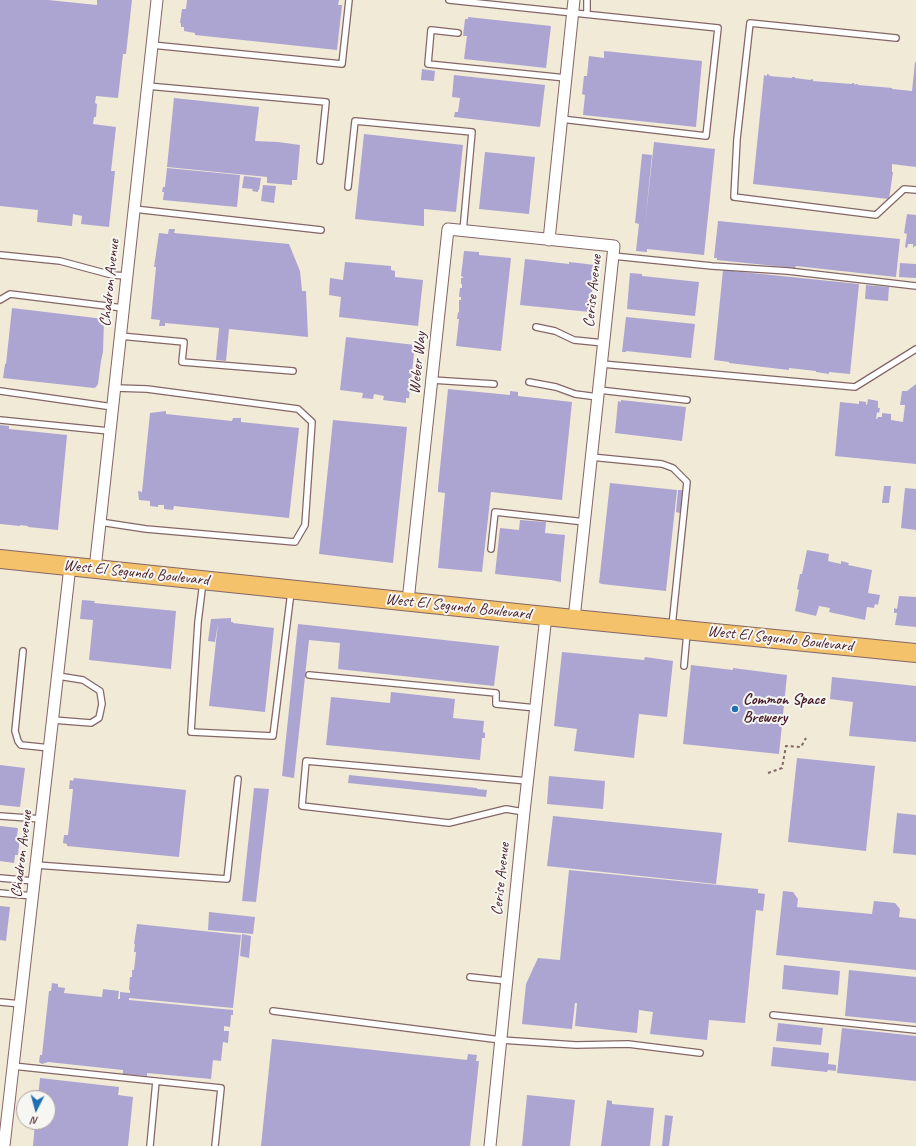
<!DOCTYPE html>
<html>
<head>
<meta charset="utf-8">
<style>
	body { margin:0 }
	#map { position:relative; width:916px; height:1146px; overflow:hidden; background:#f1ead7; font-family:Caveat,sans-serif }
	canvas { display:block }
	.north { position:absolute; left:16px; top:1090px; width:40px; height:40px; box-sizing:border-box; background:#f6f6f2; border:1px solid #b1a0a2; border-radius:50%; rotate:186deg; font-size:11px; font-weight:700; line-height:16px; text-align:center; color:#4a1f2b }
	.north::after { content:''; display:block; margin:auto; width:14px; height:18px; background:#1f6fb2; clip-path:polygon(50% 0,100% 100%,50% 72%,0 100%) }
</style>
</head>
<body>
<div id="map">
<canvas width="916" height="1146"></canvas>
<div class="north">N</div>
</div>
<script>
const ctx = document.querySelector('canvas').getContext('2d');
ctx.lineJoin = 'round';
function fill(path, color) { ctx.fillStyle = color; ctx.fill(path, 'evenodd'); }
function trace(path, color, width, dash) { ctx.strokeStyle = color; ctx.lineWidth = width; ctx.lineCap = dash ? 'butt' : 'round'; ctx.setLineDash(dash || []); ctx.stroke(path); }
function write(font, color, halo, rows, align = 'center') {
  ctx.font = font + ' Caveat,sans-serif'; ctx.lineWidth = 4; ctx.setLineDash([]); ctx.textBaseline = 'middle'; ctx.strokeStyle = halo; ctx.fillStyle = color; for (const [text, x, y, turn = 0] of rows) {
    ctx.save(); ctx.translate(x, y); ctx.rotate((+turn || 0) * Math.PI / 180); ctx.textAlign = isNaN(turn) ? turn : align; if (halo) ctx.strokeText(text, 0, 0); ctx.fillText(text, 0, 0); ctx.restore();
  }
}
fill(new Path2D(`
	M0 0H48L97 5V0H132L126 54H123L118 98 96 96 95 103 97 104 96 117H94L93 124 116 127 111 171H115L109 227 81 224 82 216 73 214 72 226 37 222 38 210 0 206Z
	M187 0H339L338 5H342L337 50 195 35V33L184 31V27H181V23H180L182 9H186Z
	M468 17 551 26 546 68 464 59 467 36H463L465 19H468Z
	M604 51 702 61 696 127 583 115 585 95 582 94 584 76H587L589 56 604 58Z
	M915 62H916V167L892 164V172H893L889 199 753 184 764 75 767 76V74L770 75 769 76 792 78V77H795V78L810 80 813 79V81L852 84V83H854L855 85 856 84H858V85L892 88V89L912 91Z
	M422 69 435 71 434 81 421 80Z
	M454 75 545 85 540 127 454 117 455 112H458L460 98 452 97Z
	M174 98 259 107 255 141 278 142 300 145 297 180H292V185L267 183V177L167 167Z
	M364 134 463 145 456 212 424 209V226H423L355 219Z
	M654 142 715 149 704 255 647 249V252L636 251 639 224 635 223 642 154 652 155 645 225Z
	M485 152 535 157 529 214 479 209Z
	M167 168 240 175 237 207 163 200 164 192H162L163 187H165Z
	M244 176 261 178 259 190H258V192L252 191 253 189 242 188Z
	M263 185 276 186 274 203 261 201Z
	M907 214 916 215V246H914V248L913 247V244H908L907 248 905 247 907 234 904 233Z
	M718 221 900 239 896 277 796 266 795 268 717 260V258H714Z
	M169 229H175L174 233 289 244 300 271 302 291H306L308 337 229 329 226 361 216 360 219 328 165 323V326H159L160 320 151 319 156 267H154L159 233 168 234Z
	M464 251 479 252V255L511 258 501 351 456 346 459 319H457L458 312 459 313V300H461V297H459L460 288H462V284H461V278H463V277L461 276Z
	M525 259 569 264V262L595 265 590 312 520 305Z
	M345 262 391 266V270L395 271V277L423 280 418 326 339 317 341 297 329 295 330 278 343 280Z
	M900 263 916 264V278L899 277Z
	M723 270 859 284 850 374 829 372V374L816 372V371L789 368V370L729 363V362L714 360Z
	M630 273 642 274V276L699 282 695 316 627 309Z
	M866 285 889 287 888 301 865 299Z
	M12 308 104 319 103 352 101 361 98 384 96 387 94 388 3 378 5 364H6Z
	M626 317 695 324 691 358 626 351V352H622Z
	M346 337 415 345 409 398H406V403L383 400 384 396 374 394 373 399 362 398 363 393 340 390Z
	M916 384V464L835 456 840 402 859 404V401L866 402V404L867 405 868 399 878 401V408H880L879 413 877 412 876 419H877L878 417H882V413L891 414V420L903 422 905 405H900L902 391H907Z
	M448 389 510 395V391L518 392V396L572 402 562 500 491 492 482 572 438 568 445 493 438 492V488Z
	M621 400 686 407 682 441 615 433 618 401 621 402Z
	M166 411V414L232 421 233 418H241V422L299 428 289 518 174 506 173 510 164 509V505H158V507L150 506V501L139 500 138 491 142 492 150 413Z
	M333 420 407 427 393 563 319 554Z
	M0 425 9 426V429L67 435 58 530 28 527V526L20 525V526L0 524Z
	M610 483 677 490 666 591 602 584 599 583Z
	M884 486H891L889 503H882Z
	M905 488 916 489V530L901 528Z
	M678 490H683L680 513 676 512Z
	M520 520 546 522 545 533 565 535 561 577V582L551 580 495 574 500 528 519 530Z
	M807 550 829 554 828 561 841 564V561L849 563 848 565 872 570 868 593 880 595 878 605 875 604 874 608 867 607 865 620 829 612 830 608 819 606 816 616 795 611 799 590 797 589 800 574H802Z
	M899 596 916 597V627L895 625 897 613H894V608L897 609Z
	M82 600 95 601 94 603 176 611 171 669 89 660 93 620 80 619Z
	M231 618V622H233V623L274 628 265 712 209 706 218 623 215 642 208 641 211 619Z
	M298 624 499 646 494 686 338 669 340 643 309 640 294 778 282 776Z
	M562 652 644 660 645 657 673 661 667 717 639 714 634 758 574 751 577 729 554 726Z
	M691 665 733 670V668L787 675 779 754 683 744Z
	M832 677 916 686V742L849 736 853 702 830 699Z
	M391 692 455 699 453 718 484 721 483 732 485 733V738H482L480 760 326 745 331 697 390 703Z
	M797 758 875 766 866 851 788 842Z
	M0 765 25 768 20 807 0 805Z
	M349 775 477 788V789L487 790 486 797 348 783Z
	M549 776 605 781 603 809 547 804Z
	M74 778 186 790 179 857 67 846V844L63 843 64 835H68L73 789H69L70 780 73 781Z
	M254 788 269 789 256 902 242 901Z
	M897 813 916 815V855L893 853Z
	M553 816 722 833 716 884 547 866Z
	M0 826 18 828 17 836H20L18 855H15L14 863 0 861Z
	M569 870 758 889V893L765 894 763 911 756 910 745 1023 709 1020 707 1040 650 1034 653 1012 639 1010 637 1033 575 1026 577 1003H575L572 1029 522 1024 526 984 538 958 560 960Z
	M783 891 793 892 798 899 797 907 872 914 874 901 895 903 900 909 899 917 916 919V970L776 955Z
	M0 906 10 907 6 941 0 940Z
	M209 912 255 917 253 934 208 930Z
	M137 924 241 935 233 1008 129 998V1000L233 1010V1015H231L230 1027 224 1026V1031H229L228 1043 223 1042 221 1061 213 1060 211 1079 147 1073V1076L123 1074V1070L48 1062 42 1064 39 1062 40 1055H42L49 991H51L52 983 58 984V987L65 988 64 993 102 997 103 989 119 991 118 999H120V992L130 993V990H129L130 977H132V970H134L136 952H134L135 944H134Z
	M242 934 251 936 249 958 240 956Z
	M784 965 840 971 838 995 782 989Z
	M849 970 916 977V1023L845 1016Z
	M778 1023 823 1028 821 1045 776 1041Z
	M842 1028 916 1036V1081L837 1073Z
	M272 1039 467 1060 468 1054 477 1055 476 1061H479L470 1146H261Z
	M773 1047 829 1053 828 1064 836 1065V1071L828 1070 827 1072 771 1066Z
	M40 1078 119 1087 118 1095 133 1097 128 1146H33L35 1122H48V1098H38Z
	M527 1095 575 1100 570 1146H522Z
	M607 1100 612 1101V1104L654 1108 650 1146H601Z
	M665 1115 673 1116 669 1146H662Z`), '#aca5d2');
const lane = new Path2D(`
	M449 0 718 28 706 136 561 119
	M587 14V0
	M458 33 431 30 428 64 566 78
	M896 38 750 23 737 139 734 197 876 215 904 189 916 190
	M152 45 342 64 349 0
	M147 86 326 102 320 161
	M348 187 355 121 472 132 463 231
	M134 209 321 230
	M1 255 60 261 112 275 127 276
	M613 256 712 266 788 271 916 286
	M0 300 10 294 123 308
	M536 327 555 331 574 340 604 343
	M120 336 184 342 182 362 293 371
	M602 364 855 387 916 349
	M432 380 494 384
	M529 382 556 387 575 394 598 397
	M599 390 687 400
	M0 391 113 407
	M0 420 109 431
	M591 457 662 464 673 468 687 482 672 626
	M100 522 146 529 295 542 305 525 312 422 298 409 147 389 115 388
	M491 549 495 512 585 522
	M203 582 198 622 191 732 273 736 291 592
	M23 651 15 731 18 741 21 745 50 748
	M684 666 687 633
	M309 675 496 693V704L536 708
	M53 720 91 723 99 718 102 704 100 691 83 680 58 676
	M524 812 506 809 449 823 302 806 306 761 528 781
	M0 816 42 819
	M36 865 227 879 238 779
	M0 878 34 881
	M0 893 33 896
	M470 977 507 981
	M0 1002 21 1004
	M273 1011 501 1040 576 1045 628 1044 700 1053
	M773 1015 916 1030
	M13 1066 221 1088 215 1146
	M150 1146 156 1081`);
const street = new Path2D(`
	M549 240 574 0
	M95 569 157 0
	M408 601 448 229 614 246 574 619
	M4 1146 70 566
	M490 1146 524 812 546 616`);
const primary = new Path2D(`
	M0 559 574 619 916 653`);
trace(lane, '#846667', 8);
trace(street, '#846667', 13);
trace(primary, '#846667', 20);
trace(new Path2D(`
	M768 773 782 768 786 746 801 747 806 738`), '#846667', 2, [3, 3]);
trace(lane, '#fff', 5.5);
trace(street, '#fff', 11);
trace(primary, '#f3c26a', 18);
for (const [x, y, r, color] of [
	[735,709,4,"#1f6fb2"]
]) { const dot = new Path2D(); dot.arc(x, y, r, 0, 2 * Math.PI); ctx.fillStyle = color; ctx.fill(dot); trace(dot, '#f6f6f2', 1.5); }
write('16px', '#4a1f2b', '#f6f6f2', [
	["Chadron Avenue",110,283,-84],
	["Cerise Avenue",593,291,-84],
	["Weber Way",418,363,-84],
	["West El Segundo Boulevard",136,573,6],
	["West El Segundo Boulevard",458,607,6],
	["West El Segundo Boulevard",780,639,6],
	["Chadron Avenue",22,854,-83],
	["Cerise Avenue",501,879,-84]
]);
write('bold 16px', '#4a1f2b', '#f6f6f2', [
	["Common Space",743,700],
	["Brewery",743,718]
], 'left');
</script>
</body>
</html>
